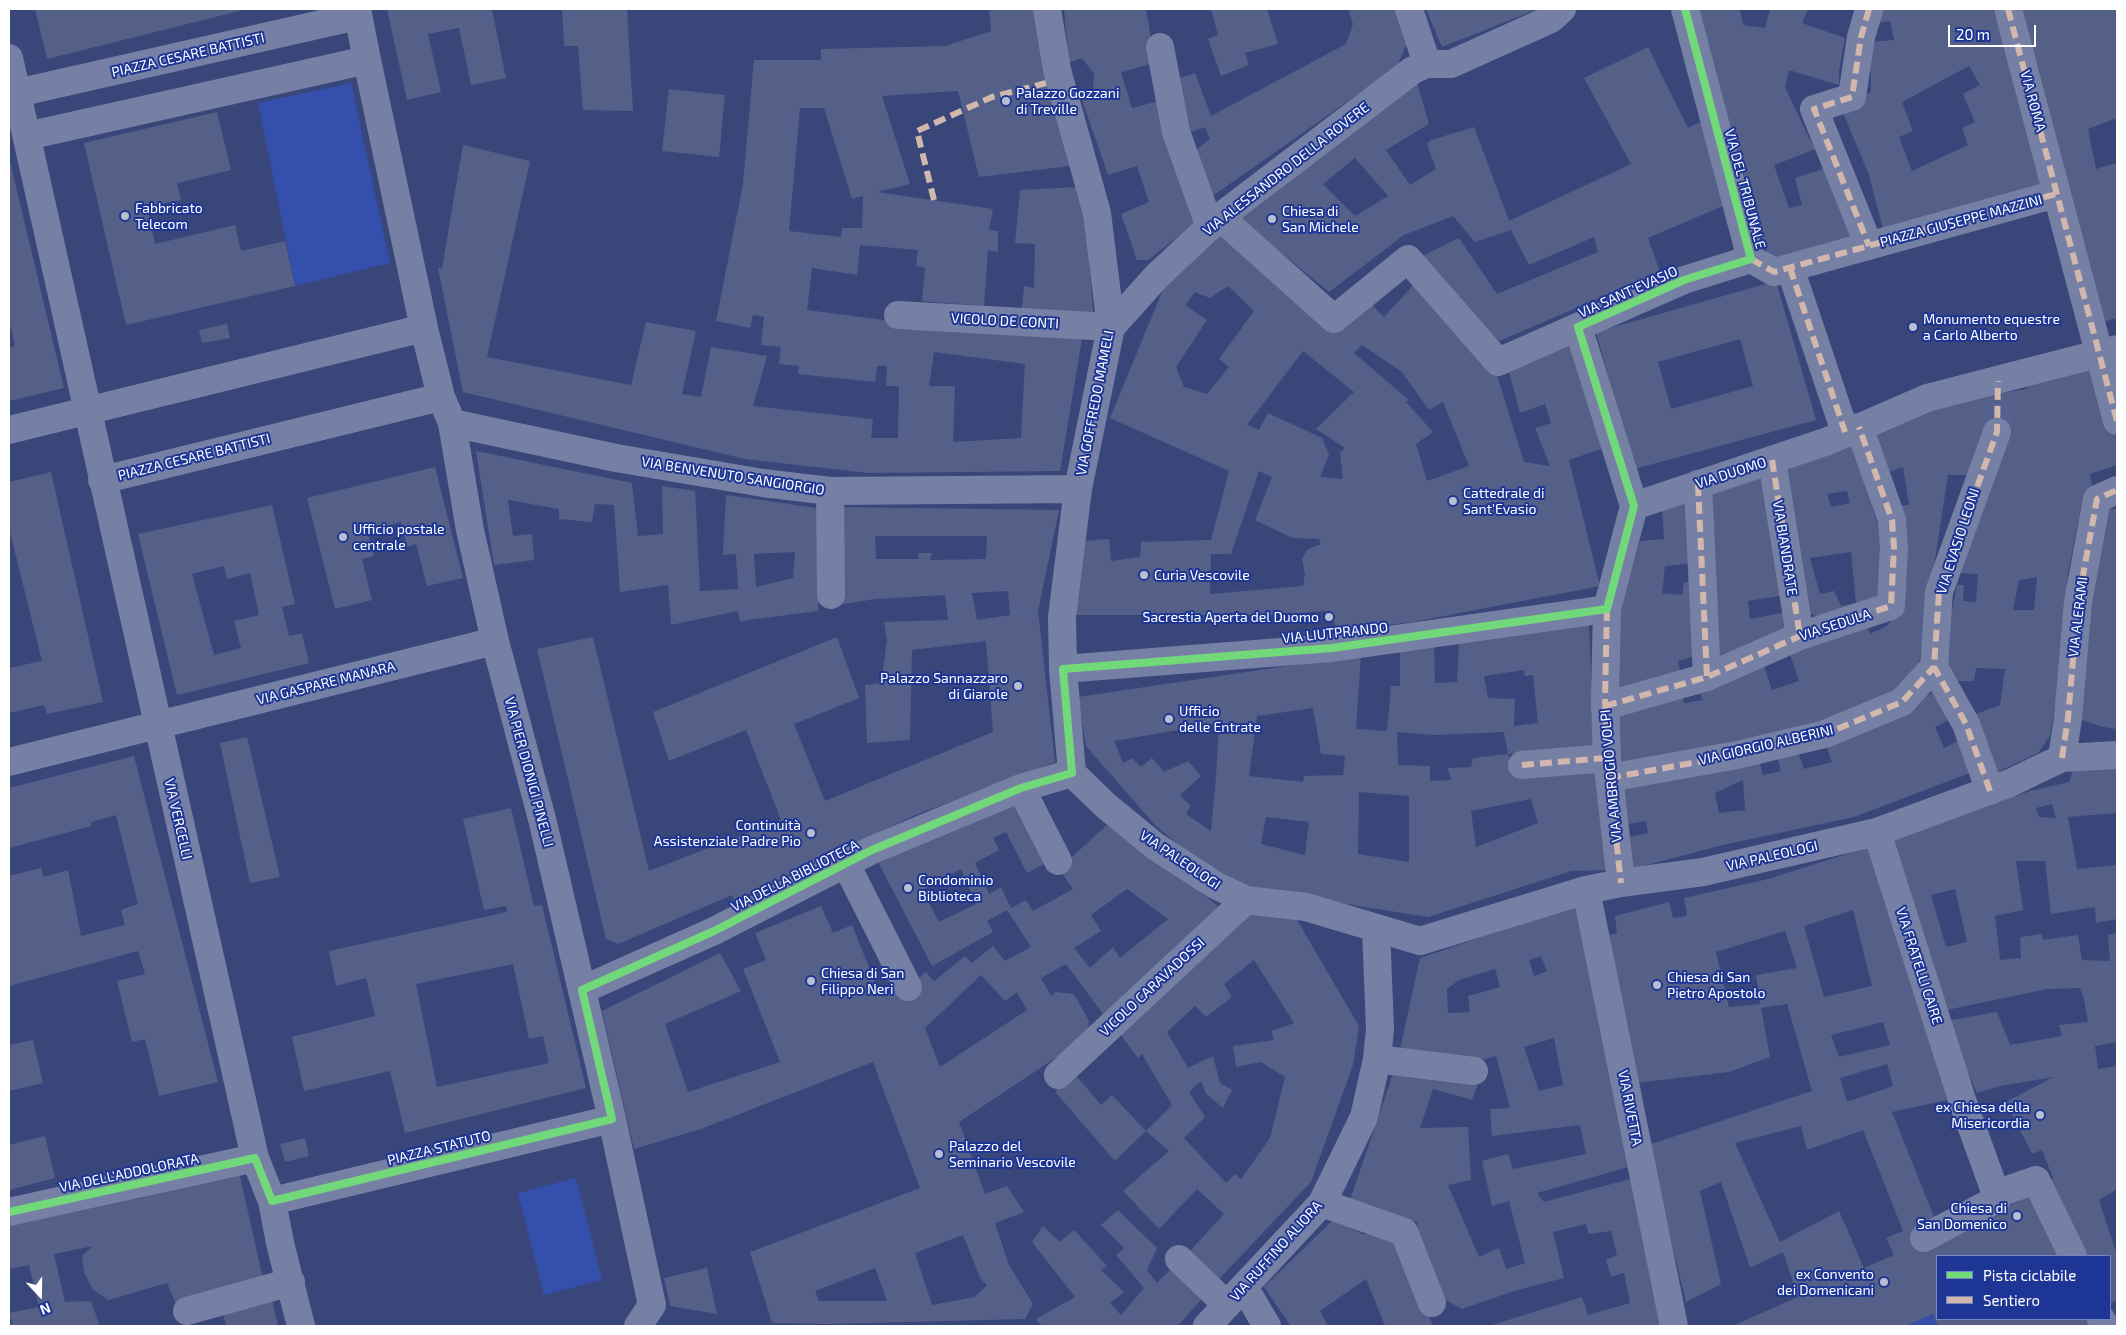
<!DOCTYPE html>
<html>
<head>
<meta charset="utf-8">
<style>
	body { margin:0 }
	#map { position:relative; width:2126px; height:1335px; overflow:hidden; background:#38467a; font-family:"Exo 2",sans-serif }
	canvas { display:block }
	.frame { position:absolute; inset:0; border:10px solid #fff; pointer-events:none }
	.legend { position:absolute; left:1936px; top:1255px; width:175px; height:65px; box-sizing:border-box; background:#1d3695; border:1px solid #7786bf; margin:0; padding:6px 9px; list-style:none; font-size:15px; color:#fff }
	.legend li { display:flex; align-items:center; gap:10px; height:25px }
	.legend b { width:25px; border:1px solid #7786bf }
	.north { position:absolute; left:15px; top:1270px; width:50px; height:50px; -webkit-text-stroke:4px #1d3695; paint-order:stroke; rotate:159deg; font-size:14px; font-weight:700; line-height:20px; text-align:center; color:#fff }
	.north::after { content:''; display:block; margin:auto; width:18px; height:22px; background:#fff; clip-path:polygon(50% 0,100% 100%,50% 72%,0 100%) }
	.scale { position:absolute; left:1948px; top:25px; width:88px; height:22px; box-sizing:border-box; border:2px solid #fff; border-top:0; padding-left:6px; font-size:15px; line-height:18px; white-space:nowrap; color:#fff; -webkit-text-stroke:4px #1d3695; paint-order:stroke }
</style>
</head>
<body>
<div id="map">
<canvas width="2126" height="1335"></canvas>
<div class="frame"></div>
<ul class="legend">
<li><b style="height:6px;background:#71d979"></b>Pista ciclabile</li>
<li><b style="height:6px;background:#d1b7ad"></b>Sentiero</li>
</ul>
<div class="north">N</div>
<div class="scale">20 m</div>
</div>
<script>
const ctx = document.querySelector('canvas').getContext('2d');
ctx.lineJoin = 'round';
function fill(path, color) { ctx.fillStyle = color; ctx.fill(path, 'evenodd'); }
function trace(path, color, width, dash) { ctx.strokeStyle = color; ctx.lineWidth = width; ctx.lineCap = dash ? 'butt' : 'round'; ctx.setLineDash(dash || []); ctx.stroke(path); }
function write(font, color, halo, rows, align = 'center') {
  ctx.font = font + ' "Exo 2",sans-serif'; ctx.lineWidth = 4; ctx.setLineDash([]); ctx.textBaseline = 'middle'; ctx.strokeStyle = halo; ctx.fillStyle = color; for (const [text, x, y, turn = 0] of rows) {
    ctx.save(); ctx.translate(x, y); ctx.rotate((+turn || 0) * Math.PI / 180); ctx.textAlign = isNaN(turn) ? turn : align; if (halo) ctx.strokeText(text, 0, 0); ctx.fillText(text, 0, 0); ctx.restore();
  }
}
fill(new Path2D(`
	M351 83 390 263 295 286 258 103Z
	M576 1178 602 1280 544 1295 518 1193Z
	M1933 1314 1938 1326H1906Z`), '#354fac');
fill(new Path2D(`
	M35 9H247L47 59Z
	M387 9H492L506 78 471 85 459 28 428 34 441 92 407 100Z
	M562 9H627L633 111 583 110 578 46H564Z
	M989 9H1034L1070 166 979 177 958 91 882 96 910 184 877 192 993 209 989 230 998 231V252L988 250 984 306 922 301 925 268 916 266 918 250 860 245 857 275 812 268 807 310 891 321 1083 332 1060 471 868 473 745 459 463 392 438 268H442L463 145 530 161 487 357 631 385 646 322 696 331 682 394 701 397 711 347 767 356 753 406 873 419 871 438H898L899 386H886L887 366H877L875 382 798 374 799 366 779 364 781 347 761 345 764 317 753 315 750 328 716 321 743 184 754 60H821V49L945 46 991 31ZM800 108H824L852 199 863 196 862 228H842L841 237 789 231ZM934 352 1025 364 1021 438 953 442 955 386H929Z
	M1064 9H1146L1155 63 1121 72 1132 108 1159 101 1198 221 1148 260H1137L1121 214 1149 202 1137 166 1108 175 1081 97 1093 90 1094 74 1082 58 1069 63Z
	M1211 9H1267L1278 44 1245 53 1249 65 1221 76 1208 39 1218 35Z
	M1348 9H1399L1409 38 1397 67 1211 197 1191 154 1210 139 1205 127 1186 134 1175 80 1195 73 1211 116 1346 44 1353 24Z
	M1426 9H1538L1442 47Z
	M1697 9H1740L1743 25 1765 28 1770 9H1808L1802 23 1845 38 1839 70V85L1789 70 1785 87 1809 138 1816 149 1774 165 1789 208 1802 205 1795 178 1829 167 1854 236 1769 259 1704 41Z
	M1867 9H1993L2047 182 1883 229 1869 175 1841 108 1871 92 1870 42 1894 40 1890 21 1875 23ZM1969 66 1980 85 1963 94 1975 122 1962 128 1968 145 1912 171 1899 137 1913 131 1902 102Z
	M2022 9H2117V118L2088 129 2096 169 2117 163V318L2099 323Z
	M1648 47 1688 128 1707 119 1730 203 1648 238 1660 272 1490 345 1419 258 1459 238 1497 294 1598 252 1594 237 1529 265 1511 230 1475 242 1453 216 1404 235 1329 292 1239 218 1417 83 1429 124 1386 150 1410 185 1436 169 1427 144 1431 140 1474 127 1509 221 1631 164 1584 78ZM1355 158 1388 196 1355 216 1323 184Z
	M669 89 725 95 719 157 662 151Z
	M217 112 231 170 177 183 181 200 147 207 155 244 235 225 241 251 285 241 295 286 126 325 84 143Z
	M9 157 64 388 9 401V348L15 346 9 320Z
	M1076 187 1085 216 1094 320 1021 316 1024 286 1034 288 1035 244 1015 243 1020 190Z
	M1227 231 1323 314 1366 299 1384 317 1419 279 1496 372 1524 462 1550 466 1535 428 1551 423 1545 404 1520 413 1508 368 1571 340 1604 448 1569 460 1600 586 1413 622 1336 631 1334 620 1328 621 1325 611 1272 615H1072L1083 541 1109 539 1111 561 1140 557 1141 542 1211 540 1229 471 1110 418 1169 275ZM1228 286 1254 311 1219 359 1229 367 1207 394 1184 387 1176 367 1207 320 1185 305 1195 292 1210 298ZM1362 345 1402 372 1429 410 1443 402 1469 466 1427 481 1416 444 1433 432 1406 402 1409 400 1354 353ZM1303 351 1354 392 1316 429 1345 448 1340 453 1343 479 1320 477 1329 455 1322 438 1268 413 1259 430 1247 425ZM1259 471 1272 477 1255 520 1292 538 1319 539 1321 544 1308 549 1302 559 1305 574 1303 586 1210 594 1211 554H1231Z
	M1776 281 1816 420 1634 469 1596 332ZM1740 339 1753 386 1671 409 1658 362Z
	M227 324 230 338 202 343 199 330Z
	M2096 368 2117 442V465L2090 474 2093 493 2083 498 2068 572 2062 666 2050 736 2038 753 1991 775 1968 717 2000 705 2005 669 1976 668 1974 681H1949L1941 669 1957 585H1964L1963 601 1976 602 1978 574 1959 573 2007 412 1986 416 1980 452 1971 475H1948L1917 676 1843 722 1624 771 1613 718 1659 704 1682 692 1684 703 1703 700 1697 687 1762 660 1772 690 1799 681 1788 649 1865 621 1870 634 1887 626 1898 613 1895 506 1909 505 1903 467 1880 475 1865 432 1953 400 1954 406 1988 395 2027 389 2029 384ZM2037 577 2034 610H2013L2019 580Z
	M1857 433 1873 480 1865 486 1878 525 1886 524 1889 599 1818 617 1805 611 1783 461ZM1847 491 1850 503 1831 507 1827 494ZM1851 552 1856 603 1841 606 1834 591 1820 594 1810 558Z
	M476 451 632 483 638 536 663 534 662 486 695 491 700 591 738 589 736 554 723 555 726 495 823 509 818 611 740 621 738 611 671 625 668 585 620 592 614 505 595 504 592 522 559 519V509L508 500 513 536 532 534 534 560 494 565ZM795 552 793 578 756 587 754 554Z
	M1766 466 1785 595 1748 601 1750 619 1787 612 1789 628 1712 666 1706 491Z
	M435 467 463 578 427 586 416 544 407 547 401 522 367 531 374 556 362 559 372 600 335 609 307 498Z
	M51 472 103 702 47 714 44 705 9 713V668L42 661 9 528V482Z
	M1694 497 1695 563 1665 566 1662 593 1682 595 1684 582 1695 584V656L1678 661 1682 681 1616 695 1619 614 1640 541 1664 539 1662 508Z
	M272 505 295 604 282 607 289 636 302 633 309 663 177 695 138 534ZM224 566 227 579 250 573 259 615 234 621 241 648 214 655 192 574Z
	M836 507 1059 510 1038 611 1055 762 913 816 734 901 732 895 618 944 606 939 537 649 593 637 649 871 781 820 746 730 669 761 653 712 837 637 859 698 794 724 825 801 993 732 986 641 912 650 910 740 867 743 865 685 881 683 887 640 884 622 948 620 945 595 876 599 836 605ZM875 536H987L986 559 930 560 932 553H918L919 559H876ZM1008 591 1010 615 977 620 972 593Z
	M2100 509H2117V729L2103 727 2080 719Z
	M1589 625 1594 748 1508 754 1504 732 1435 735 1397 732 1398 765 1430 766V781L1452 780 1447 768 1471 767 1473 758 1508 754 1519 779 1600 765 1613 870 1571 871 1428 917 1239 887 1200 863 1155 825 1086 746 1078 697 1361 655 1356 729 1387 731 1391 686H1400V649L1434 645 1435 683 1457 682 1459 642ZM1524 670 1525 676 1533 675 1538 723 1514 726 1515 699 1488 698 1484 676ZM1313 708 1321 754 1345 756 1343 775 1304 776 1303 782 1249 776 1257 716ZM1219 723 1216 777 1211 831 1186 814 1191 806 1180 795 1201 776 1188 761 1164 772 1152 758 1141 767 1132 758 1123 763 1114 741ZM1359 792 1409 796V862L1358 854ZM1531 799 1538 823 1476 847 1471 811ZM1266 817 1309 822 1305 855 1261 844Z
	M1937 691 1955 717 1935 727 1944 748 1962 739 1975 771 1854 817 1723 845 1631 869 1624 838 1648 833 1646 821 1621 825 1617 788 1759 760 1763 775 1781 771 1777 755 1797 749 1804 769 1832 762 1824 740ZM1743 780 1745 810 1719 813 1715 793Z
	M247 737 280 877 250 883 220 743Z
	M134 756 218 1082 159 1096 145 1039 132 1042 117 981 145 974 138 951 9 986V876L41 868 44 877 68 870 81 936 125 925 121 910 138 904 116 815 91 822V826L9 848V788Z
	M2117 764V813L2068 817 2077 869 2117 865V919L2096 923 2095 907 2051 914 2045 861H2016L2023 910 1995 916 2000 960 2021 958 2020 937 2042 934 2043 940 2078 935 2082 960 2110 961 2108 935 2117 933V1042L2095 1046 2098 1069 2117 1066V1193L2116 1190 2099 1200 2117 1255V1301L2110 1303V1256H2082L2047 1185 2053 1178 2042 1150 2032 1154 2006 1102 2053 1077 2000 1086 1977 1093 1945 1021 1997 1012 2010 1045 2062 1036 2059 1025 2088 1022 2084 999 2080 988 2047 989 1942 1011 1889 840 2030 791 2069 782 2074 767ZM2052 804 2056 818 2039 817 2036 808ZM1955 889 1967 942 1946 947 1931 895Z
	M1020 795 1054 859 1027 873 1006 832 993 838 999 850 975 863 989 894 1001 887 1011 908 1026 900 1033 911 1073 889 1059 869 1110 822 1223 910 1106 1018 1066 964 1041 978 1051 996 1056 992 1074 994 1089 1021 1087 1037 959 1122 985 1194 1007 1186 1024 1212 995 1223 1009 1265 1033 1304 1025 1319 828 1324 772 1323 750 1252 920 1188 873 1062 701 1129 634 1149 602 1011 720 953 741 991 665 1024 688 1092 780 1062 743 969 766 960 755 933 821 906 833 933 852 925 879 992 885 996 908 987 926 972 934 981 965 956 972 963 993 946 1005 961 1031 947 1007 910 987 921 993 932 932 966 875 856ZM961 869 976 904 939 922 922 890ZM1127 889 1168 919 1120 958 1113 947 1090 968 1074 948 1101 931 1091 915ZM981 975 1005 1001 1017 992 1027 1010 940 1067 925 1028ZM963 1235 980 1278 987 1285 975 1297 932 1305 915 1253ZM875 1268 887 1301H819L815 1291Z
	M511 808 534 906 542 905 586 1088 405 1133 390 1071 304 1091 292 1037 375 1016 366 978 336 986 329 951 507 912 506 906 484 910 463 819ZM513 964 529 1039 543 1036 549 1063 437 1087 416 984Z
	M1869 847 1947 1100 1892 1112 1934 1217 1916 1225 1921 1243 1939 1238 2036 1193 2064 1256H1937V1319H2092L2095 1326H1938L1933 1314 1906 1326H1732L1798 1297 1783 1252 1750 1268 1721 1182 1700 1191 1721 1284 1686 1302 1648 1145 1812 1091 1787 1004 1761 1008 1770 1057 1729 1072 1636 1083 1603 937 1617 933 1615 916 1669 902 1673 918 1682 917 1687 915 1684 898 1768 879ZM1853 910 1872 986 1824 997 1804 926ZM1785 931 1797 968 1756 975 1760 1004 1729 1007 1716 952ZM1883 1022 1890 1045 1839 1057 1831 1035ZM1887 1064 1893 1086 1847 1102 1840 1078ZM1801 1126 1807 1150 1863 1130 1903 1231 1886 1238 1894 1255 1864 1268 1839 1211 1780 1242 1735 1143Z
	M1258 907 1293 913 1359 1026 1353 1065 1311 1182 1218 1280 1189 1252 1224 1214 1197 1189 1159 1229 1123 1191 1169 1151 1146 1131 1172 1105 1142 1054 1138 1058 1118 1031ZM1254 960 1294 1023 1271 1031 1274 1040 1233 1046 1236 1067 1261 1062 1285 1077 1270 1138 1241 1179 1235 1174 1226 1183 1184 1138 1205 1117 1189 1092 1201 1081 1206 1094 1223 1108 1232 1090 1220 1083 1213 1056 1188 1068 1167 1032 1195 1006 1206 1017 1232 997 1224 984Z
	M1581 907 1632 1166 1537 1193 1544 1202 1634 1178 1664 1326H1489L1582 1297 1588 1315 1630 1303 1624 1273 1611 1277 1606 1260 1617 1255 1611 1231 1589 1234 1586 1224 1553 1232 1564 1278 1514 1291 1462 1309 1442 1298 1418 1250 1417 1222 1350 1200 1394 1071 1478 1084 1472 1100 1433 1089 1420 1128 1468 1127 1471 1180 1448 1185 1479 1257 1499 1248 1506 1269 1525 1263 1509 1201 1492 1206 1482 1161 1508 1154 1513 1169 1586 1154 1580 1125 1492 1136 1490 1109 1510 1108 1496 1056 1478 1061 1399 1054 1420 958 1567 908ZM1541 956 1547 971 1534 976 1529 960ZM1495 969 1500 987 1468 996 1470 1012 1448 1013 1447 989 1459 980ZM1554 1038 1563 1085 1539 1091 1524 1047Z
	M33 1040 43 1083 9 1091V1045Z
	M1073 1072 1101 1105 1112 1095 1146 1131 1115 1161 1056 1093 1057 1085Z
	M45 1136 55 1178 9 1190V1145Z
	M305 1138 309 1156 285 1162 280 1144Z
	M239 1172 264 1283 178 1308 167 1283 108 1300 92 1289 84 1272 82 1256 93 1246 54 1254 65 1302 91 1301 100 1326H13L9 1313 39 1307 29 1265 9 1269V1226L140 1198Z
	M1118 1210 1157 1248 1147 1270 1157 1283 1175 1265 1205 1295 1178 1326H1042L1036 1319 1075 1297 1032 1242 1043 1226 1060 1242 1074 1230 1107 1266 1101 1270 1124 1292 1110 1303 1121 1315 1144 1288 1116 1255 1124 1248 1101 1225Z
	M1333 1220 1363 1234H1397L1433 1326H1385L1366 1279 1320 1311 1328 1326H1291L1264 1287Z
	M707 1268 717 1314 670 1306 664 1278Z
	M271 1295 278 1326H226L221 1306Z`), '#556089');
trace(new Path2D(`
	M1997 432 1998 381`), '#56628e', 28, [28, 14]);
trace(new Path2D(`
	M357 9 367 60
	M1047 9 1057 70 1097 213 1111 327 1078 489 1062 617 1063 669 1072 773
	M1409 9 1427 64
	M1685 9 1751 259
	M2008 9 2117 421
	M1869 10 1861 37 1852 97 1814 109 1869 246
	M1160 47 1176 132 1210 227
	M9 58 255 1158 272 1201 280 1243 301 1326
	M17 93 357 16
	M27 136 367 60 424 328
	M1220 217 1334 319 1408 259 1498 362 1684 280 1751 259
	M1751 259 1774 272 2056 194
	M1790 268 1845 432
	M898 315 1111 327 1157 276 1220 217 1413 70 1427 64H1451L1551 19 1562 9
	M1578 327 1634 506
	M452 423 616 458 763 483 830 491 1078 489
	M9 430 424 328 441 397 452 423 470 530 495 641 543 823 612 1119 652 1305 638 1326
	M1772 460 1800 636
	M102 480 441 397
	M1698 484 1707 677
	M830 491 831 595
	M1634 506 1828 441 1927 398 2117 349
	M1063 669 1332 648 1607 609
	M1605 706 1707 677 1800 636 1891 606 1894 547 1892 520 1859 427
	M2062 758 2068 718 2078 602 2097 499 2117 490
	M9 762 495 641
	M1522 765 1607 758
	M1072 773 1105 805 1155 846 1215 885 1246 900 1306 907 1420 941 1586 890 1621 883 1703 872 1877 832 2010 783 2062 758 2117 755
	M1609 778 1737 755 1825 734 1902 702 1934 667
	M1021 788 1058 861
	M1990 791 1966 724 1934 667 1939 592 1997 432
	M1877 832 1962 1100 1996 1194 2036 1180 2073 1256
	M845 862 908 987
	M1621 883 1607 758 1605 699 1607 609 1634 506
	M1586 890 1674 1326
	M582 990 714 931 872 850 1021 788 1072 773
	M1377 1059 1474 1071
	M1058 1075 1246 900
	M272 1201 612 1119
	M1322 1203 1404 1232 1432 1303
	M9 1212 255 1158
	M1924 1238 1997 1199 1996 1194
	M1179 1259 1227 1305
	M1244 1287 1267 1326
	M187 1311 291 1282
	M2101 1319 2105 1326
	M1207 1326 1322 1203 1364 1117 1377 1059 1380 1029 1376 929`), '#7680a5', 28);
trace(new Path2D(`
	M1869 9 1861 37 1852 97 1814 109 1869 246
	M2008 9 2117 421
	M934 200 917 131 992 97 1046 83
	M1751 259 1774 272 2056 194
	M1790 268 1845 432
	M1772 460 1800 636
	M1698 484 1707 677
	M1607 609 1605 699 1607 758 1621 883
	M1605 706 1707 677 1800 636 1891 606 1894 547 1892 520 1859 427
	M2062 758 2068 718 2078 602 2097 499 2117 490
	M1522 765 1607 758
	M1609 778 1737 755 1825 734 1902 702 1934 667
	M1990 791 1966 724 1934 667 1939 592 1997 432 1998 381`), '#d1b7ad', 6, [12, 6]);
trace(new Path2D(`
	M9 1212 255 1158 272 1201 612 1119 582 990 714 931 872 850 1021 788 1072 773 1063 669 1332 648 1607 609 1634 506 1578 327 1684 280 1751 259 1685 9`), '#71d979', 8);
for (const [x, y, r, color] of [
	[1006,101,5,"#b9bed0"],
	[125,216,5,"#b9bed0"],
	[1272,219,5,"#b9bed0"],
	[1913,327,5,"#b9bed0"],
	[1453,501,5,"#b9bed0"],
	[343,537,5,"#b9bed0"],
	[1144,575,5,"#b9bed0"],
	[1329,617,5,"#b9bed0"],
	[1018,686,5,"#b9bed0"],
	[1169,719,5,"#b9bed0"],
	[811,833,5,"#b9bed0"],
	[908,888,5,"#b9bed0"],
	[811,981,5,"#b9bed0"],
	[1657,985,5,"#b9bed0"],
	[2040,1115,5,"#b9bed0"],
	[939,1154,5,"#b9bed0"],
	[2017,1216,5,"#b9bed0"],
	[1884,1282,5,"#b9bed0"]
]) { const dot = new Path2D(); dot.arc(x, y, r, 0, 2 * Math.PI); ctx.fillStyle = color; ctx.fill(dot); trace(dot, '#1d3695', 2); }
write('14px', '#fff', '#1d3695', [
	["PIAZZA CESARE BATTISTI",188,55,-13],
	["VIA ROMA",2033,101,75],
	["VIA ALESSANDRO DELLA ROVERE",1286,169,-38],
	["VIA DEL TRIBUNALE",1745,189,75],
	["PIAZZA GIUSEPPE MAZZINI",1961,221,-15],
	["VIA SANT'EVASIO",1628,292,-24],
	["VICOLO DE CONTI",1005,321,3],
	["VIA GOFFREDO MAMELI",1095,403,-79],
	["PIAZZA CESARE BATTISTI",194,457,-14],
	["VIA DUOMO",1731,473,-18],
	["VIA BENVENUTO SANGIORGIO",733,476,9],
	["VIA EVASIO LEONI",1958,541,-72],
	["VIA BIANDRATE",1785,548,81],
	["VIA ALERAMI",2078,617,-83],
	["VIA SEDULA",1835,625,-18],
	["VIA LIUTPRANDO",1335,633,-6],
	["VIA GASPARE MANARA",326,683,-14],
	["VIA GIORGIO ALBERINI",1766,745,-13],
	["VIA PIER DIONIGI PINELLI",529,772,75],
	["VIA AMBROGIO VOLPI",1611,776,-95],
	["VIA VERCELLI",178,819,77],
	["VIA PALEOLOGI",1772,856,-13],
	["VIA PALEOLOGI",1180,860,34],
	["VIA DELLA BIBLIOTECA",795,876,-27],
	["VIA FRATELLI CAIRE",1919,966,72],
	["VICOLO CARAVADOSSI",1152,987,-43],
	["VIA RIVETTA",1630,1108,79],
	["PIAZZA STATUTO",439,1148,-14],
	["VIA DELL'ADDOLORATA",129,1173,-12],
	["VIA RUFFINO ALIORA",1276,1251,-48]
]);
write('14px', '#fff', '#1d3695', [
	["Palazzo Gozzani",1016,93],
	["di Treville",1016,109],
	["Fabbricato",135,208],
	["Telecom",135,224],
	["Chiesa di",1282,211],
	["San Michele",1282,227],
	["Monumento equestre",1923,319],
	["a Carlo Alberto",1923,335],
	["Cattedrale di",1463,493],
	["Sant'Evasio",1463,509],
	["Ufficio postale",353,529],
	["centrale",353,545],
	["Curia Vescovile",1154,575],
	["Sacrestia Aperta del Duomo",1319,617,"right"],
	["Palazzo Sannazzaro",1008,678,"right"],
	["di Giarole",1008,694,"right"],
	["Ufficio",1179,711],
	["delle Entrate",1179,727],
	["Continuità",801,825,"right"],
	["Assistenziale Padre Pio",801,841,"right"],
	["Condominio",918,880],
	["Biblioteca",918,896],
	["Chiesa di San",821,973],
	["Filippo Neri",821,989],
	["Chiesa di San",1667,977],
	["Pietro Apostolo",1667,993],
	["ex Chiesa della",2030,1107,"right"],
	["Misericordia",2030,1123,"right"],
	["Palazzo del",949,1146],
	["Seminario Vescovile",949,1162],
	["Chiesa di",2007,1208,"right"],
	["San Domenico",2007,1224,"right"],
	["ex Convento",1874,1274,"right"],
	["dei Domenicani",1874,1290,"right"]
], 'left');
</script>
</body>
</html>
